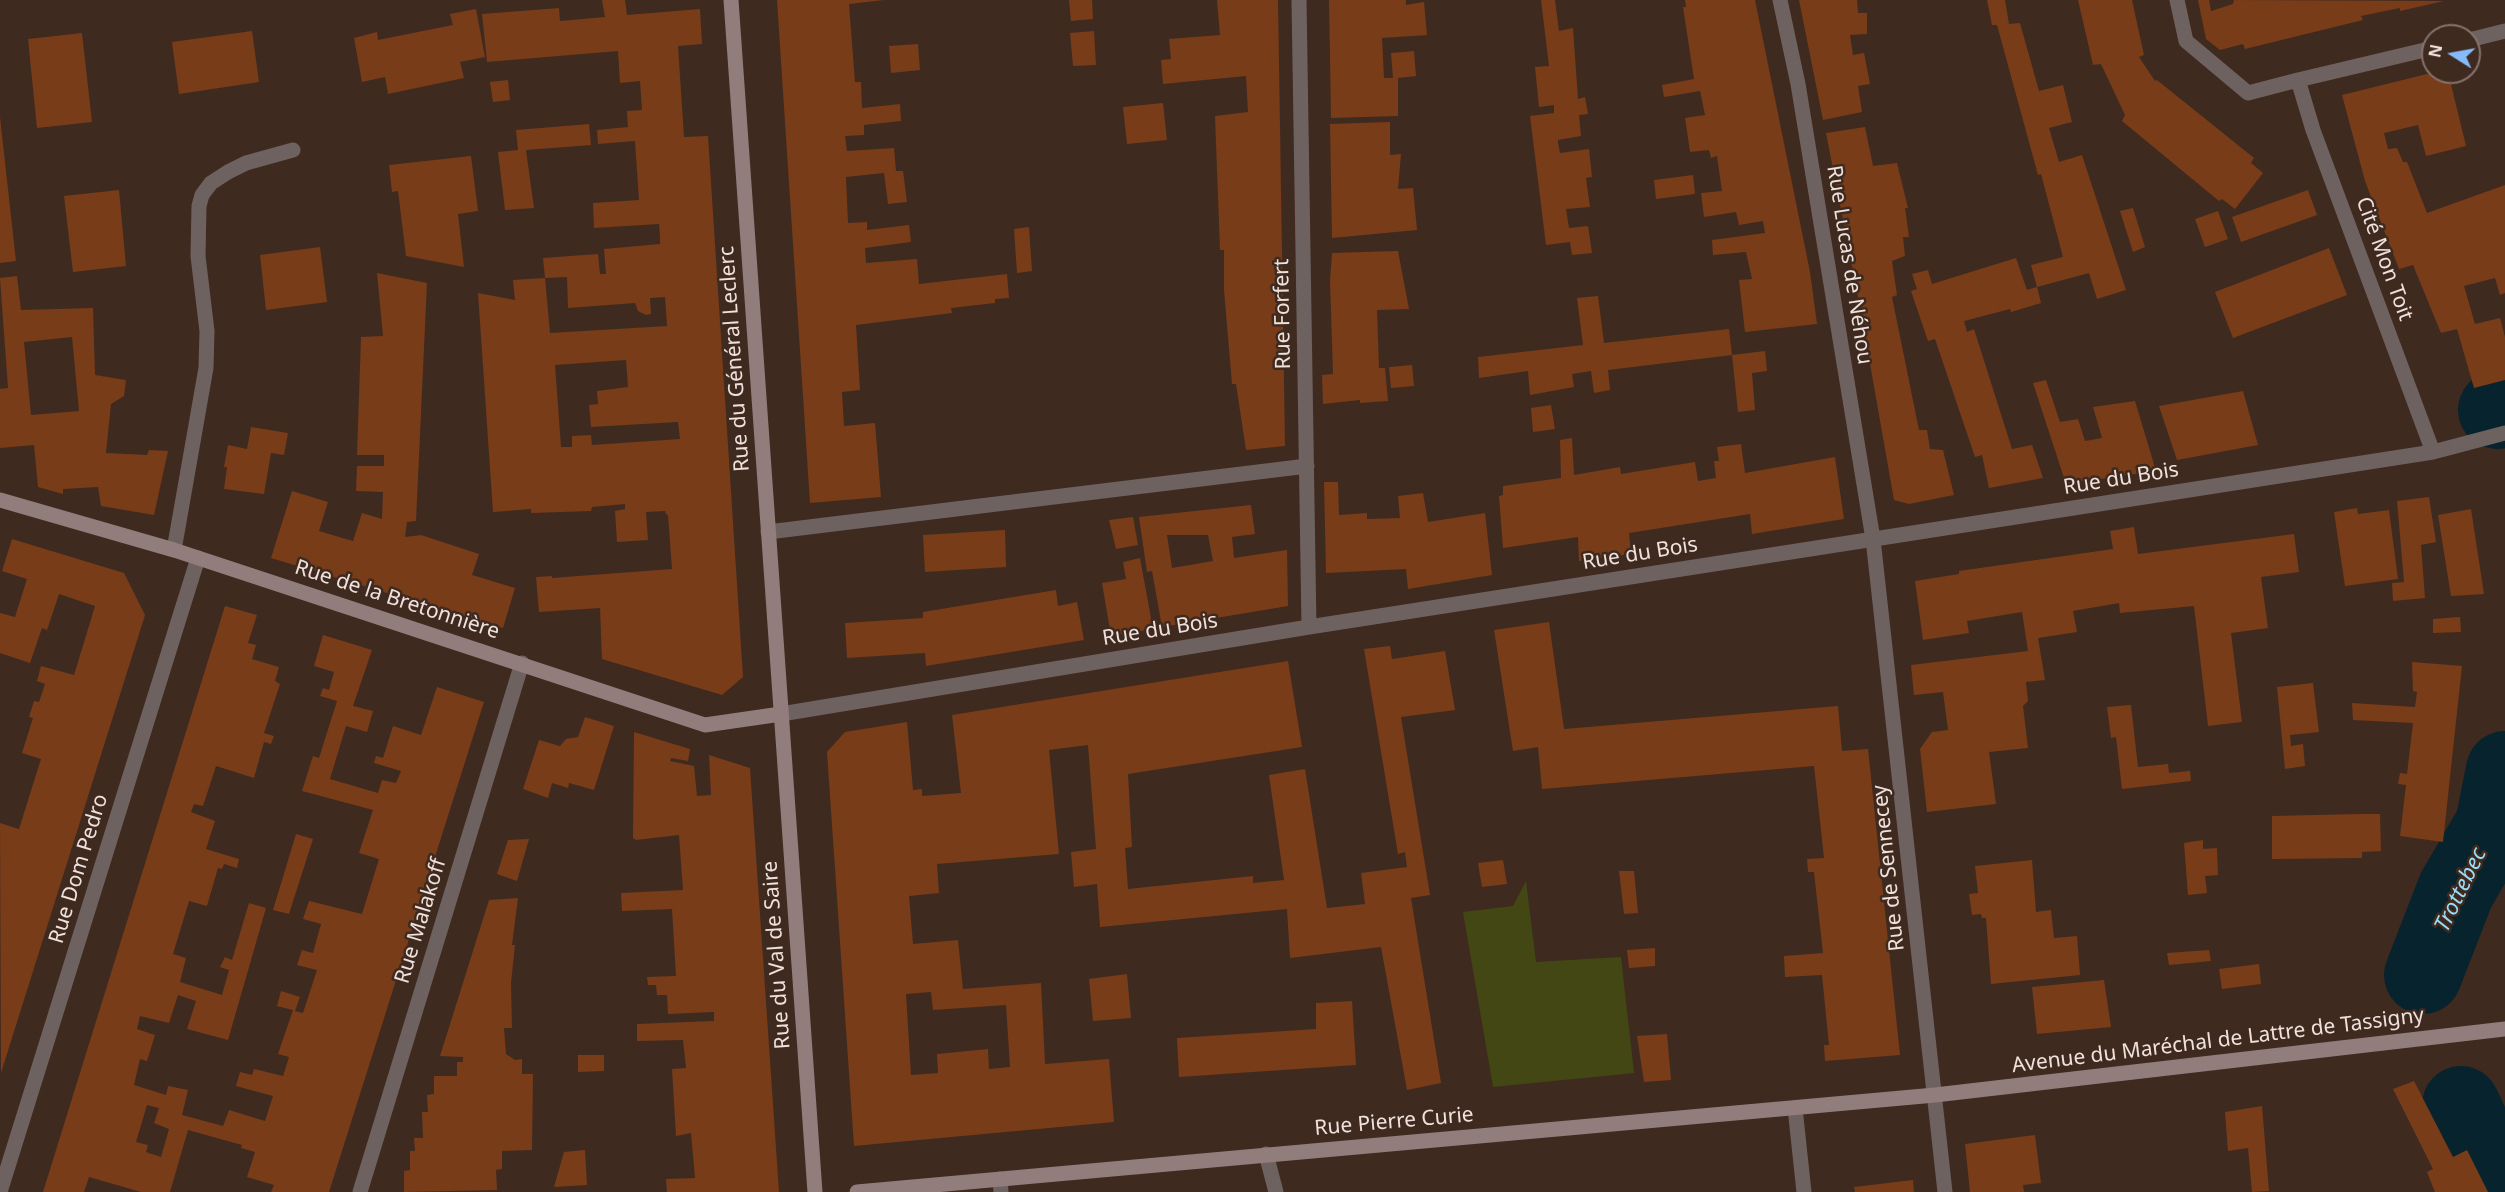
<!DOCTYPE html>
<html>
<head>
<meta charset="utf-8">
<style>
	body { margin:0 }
	#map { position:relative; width:2505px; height:1192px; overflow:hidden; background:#3f2a20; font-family:"Noto Sans",sans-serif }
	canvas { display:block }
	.north { position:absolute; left:2421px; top:24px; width:60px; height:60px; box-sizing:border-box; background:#3f2a20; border:2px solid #85736b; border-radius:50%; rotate:281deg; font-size:16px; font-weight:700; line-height:24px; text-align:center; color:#efe1db }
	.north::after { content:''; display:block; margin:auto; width:21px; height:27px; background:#86bbfb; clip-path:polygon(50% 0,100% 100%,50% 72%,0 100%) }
</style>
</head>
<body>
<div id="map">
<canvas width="2505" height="1192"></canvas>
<div class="north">N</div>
</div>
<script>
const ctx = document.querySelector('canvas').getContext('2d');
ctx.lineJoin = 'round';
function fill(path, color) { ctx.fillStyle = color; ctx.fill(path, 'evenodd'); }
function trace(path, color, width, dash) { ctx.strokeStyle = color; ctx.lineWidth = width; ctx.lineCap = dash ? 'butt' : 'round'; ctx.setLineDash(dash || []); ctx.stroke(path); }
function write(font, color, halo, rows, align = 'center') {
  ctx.font = font + ' "Noto Sans",sans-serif'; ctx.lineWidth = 5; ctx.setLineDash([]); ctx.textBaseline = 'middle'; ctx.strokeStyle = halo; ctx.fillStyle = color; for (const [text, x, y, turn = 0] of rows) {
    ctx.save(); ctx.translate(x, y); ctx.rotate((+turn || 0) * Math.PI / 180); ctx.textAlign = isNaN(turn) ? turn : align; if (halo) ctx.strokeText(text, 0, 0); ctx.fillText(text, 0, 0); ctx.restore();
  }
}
fill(new Path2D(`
	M1526 881 1536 962 1621 957 1634 1073 1493 1087 1463 912 1513 906Z`), '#424714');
trace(new Path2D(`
	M2497 410 2505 401
	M2423 975 2456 890 2494 825 2505 770
	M2461 1105 2501 1192`), '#07232d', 78);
fill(new Path2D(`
	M602 0H625L627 15 700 9 702 44 678 46 684 137 708 136 743 677 722 695 602 659 600 608 539 612 536 577 552 576V578L672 569 668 515 666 514 665 511 646 512 648 540 617 542 615 511 625 509V504L592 507 591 511 531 513V509L493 512 478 293 515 300 513 280 545 278 543 258 598 254 600 274H606L604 249 660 244V236L659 224 594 228 593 203 639 200 635 141 598 144 597 130 628 127 627 111 642 110 640 81 620 83 618 51 487 62 482 14 559 8 560 21 605 17ZM567 277 568 308 635 303 638 311 646 315 651 314 650 298 665 297 667 326 550 333 545 278ZM626 360 628 387 597 391 598 404 589 405 591 427 678 422 680 439 592 445 591 435 572 436V447H561L555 365Z
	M777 0H884L849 4 855 82H861L862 108 900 104 901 121 864 125V135L845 136 847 151 894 148 896 171H903L907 202 888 204 884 173 846 177 848 223 867 222V230L909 225 911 242 865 248 866 263 917 259 919 284 1007 274 1009 298 995 299V303L951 308 952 313 856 325 860 390 842 392 844 426 875 423 881 497 810 503Z
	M1069 0H1092L1093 19 1071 21Z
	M1217 0H1278L1285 446 1246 450 1236 384H1232L1224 290V250H1220L1215 116 1248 112 1246 76 1163 84 1161 60 1171 59 1169 39 1220 35Z
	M1329 0H1406V5L1424 2 1427 35 1382 38 1384 78H1393L1391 53 1414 51 1416 76 1398 78V116L1331 118Z
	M1541 0H1555L1559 31 1573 28 1578 99 1585 97 1588 114 1579 115 1581 136 1558 140V143L1560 153 1589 149 1592 177 1586 178 1590 207 1566 209 1569 228 1588 226 1592 253 1572 255 1570 242 1546 245 1530 116 1554 113V105L1539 107 1535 67 1549 66Z
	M1685 0H1755L1810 272 1817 324 1745 332 1739 280 1752 279 1746 252 1713 255 1712 240 1765 233 1763 221 1739 225 1736 212 1704 217 1701 193 1722 191 1717 156 1711 158 1709 150 1690 152 1685 118 1705 115 1700 91 1664 97 1662 85 1694 79 1683 7H1686Z
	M1799 0H1857L1858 13H1867V34L1850 35 1853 55 1864 53 1870 84 1858 86 1862 112 1823 120Z
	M1987 0H2005L2009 24 2020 23 2039 91 2063 85 2072 122 2049 128 2059 162 2082 155 2126 290 2097 299 2089 273 2037 287 2031 265 2063 257 2041 174 2038 175 1997 25H1992Z
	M2078 0H2132L2144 55 2139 57 2155 81 2157 80 2254 158 2251 163 2263 173 2235 209 2222 199 2219 201 2122 121 2125 115 2101 64 2093 65Z
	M2198 0H2209L2211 11 2233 4 2234 0 2444 1 2400 11V8L2361 16 2363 20 2245 49 2243 44 2220 50 2206 39Z
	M476 9 485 57 460 62 464 78 388 94 385 77 362 82 354 38 377 32 378 40 453 25 450 14Z
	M252 31 259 82 179 94 172 42Z
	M1094 31 1096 65 1073 66 1070 33Z
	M82 33 92 122 37 128 28 39Z
	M918 44 920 70 891 73 889 46Z
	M2435 72H2448L2466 146 2426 156 2418 125 2384 133 2388 149 2397 148 2403 162H2407L2427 213 2505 185V293L2500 295 2495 278 2464 286 2475 324 2500 318 2505 337V380L2474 388 2457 329 2441 333 2413 265 2399 269 2365 181 2342 95Z
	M508 80 510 100 493 102 490 82Z
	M1163 103 1167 140 1127 144 1123 107Z
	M0 117 16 261 0 263Z
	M1390 122V155L1401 154 1398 189 1413 188 1417 230 1332 238 1330 124Z
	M589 124 591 145 526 150 534 208 505 210 498 152 518 150 516 130Z
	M1865 127 1873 166 1897 163 1908 208H1905L1909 237H1903L1905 256 1892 261 1897 295 1892 297 1919 430H1927L1930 449 1943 450 1954 495 1909 504 1894 500 1860 307 1826 133Z
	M471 156 478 211 458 214 464 267 406 256 398 191 392 192 389 165Z
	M1693 175 1695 194 1656 199 1654 180Z
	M119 190 126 266 73 272 64 196Z
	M2308 190 2317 215 2241 242 2232 217Z
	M2133 208 2145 247 2133 252 2120 211Z
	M2218 211 2228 239 2205 247 2195 219Z
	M1029 227 1032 271 1017 273 1014 229Z
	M320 247 327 302 266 310 260 255Z
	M2329 248 2347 295 2233 338 2215 292Z
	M1398 251 1409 309 1377 310 1379 368H1385L1388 401 1360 403V400L1323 404 1322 375 1333 374 1330 281 1332 253Z
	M2016 258 2027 290 2037 287 2041 303 2011 312 2010 309 1964 321 1967 332 1974 329 2012 449 2032 445 2043 478 1989 488 1982 455 1975 457 1935 339 1928 341 1911 291 1917 289 1912 274 1928 270 1932 284Z
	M377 273 427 283 416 521 407 522 405 537 421 535 479 554 472 575 515 588 503 628 271 558 292 491 328 502 319 531 353 541 362 513 382 519 383 492 356 491 357 466H384V455H357L361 337 383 336Z
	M17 276 21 310 93 308 95 375 126 380 124 396 111 404 106 453 147 455 149 450 168 451 154 515 101 506 98 487 63 489V494L38 487 34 445 0 448V389L8 388 0 278ZM72 337 79 411 31 415 24 342Z
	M1598 296 1604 343 1729 329 1732 355 1608 370 1610 390 1594 393 1591 371 1572 374 1574 387 1530 395 1528 371 1479 378 1478 357 1583 345 1577 298Z
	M1765 351 1767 371 1752 373 1755 410 1738 412 1732 355Z
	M1412 365 1414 386 1391 388 1389 367Z
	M2046 380 2060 422 2078 419 2085 441 2102 438 2093 407 2135 401 2156 471 2066 484 2033 383Z
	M2243 391 2258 445 2177 460 2159 406Z
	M1551 405 1555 429 1533 432 1531 408Z
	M251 427 288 433 284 455 271 453 264 494 224 489 227 467H224L228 445 247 449Z
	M1572 438 1574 475 1620 467 1621 474 1695 462 1698 481 1716 478 1714 461H1719L1717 447 1741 444 1745 473 1835 457 1844 519 1752 534 1750 514 1629 533 1631 554 1579 561 1578 537 1503 548 1499 496 1503 495V486L1561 478 1560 440Z
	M1324 482H1338L1339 515 1367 513V519L1400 518 1398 496 1423 493 1428 522 1485 513 1492 575 1408 589 1406 569 1326 573Z
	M2429 497 2436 542 2421 545 2425 598 2393 601 2392 583 2404 582 2397 501Z
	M1251 505 1255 534 1232 537 1234 558 1287 550 1288 606 1162 627 1152 571 1147 572 1139 517ZM1167 535H1208L1213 561 1172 568Z
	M2357 508 2358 514 2389 510 2398 579 2345 586 2334 512Z
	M2471 509 2484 594 2451 596 2438 515Z
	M1133 517 1138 545 1116 549 1109 520Z
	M2134 527 2138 554 2294 534 2299 572 2261 577 2268 628 2231 633 2242 722 2208 726 2194 606 2120 613 2119 603 2073 611 2077 632 2038 638 2045 680 2026 682 2028 701 2023 706 2028 748 1989 752 1996 804 1927 812 1920 749 1932 732 1948 730 1943 692 1914 695 1911 665 2028 651 2022 612 1967 621 1969 633 1923 640 1915 581 1959 574V571L2113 549 2110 531Z
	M1005 530 1006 567 925 572 923 535Z
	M12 539 124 573 145 615 1 1073 0 823 19 829 41 759 22 753 33 718 29 717 34 701 39 702 45 684 37 681 41 666 74 675 95 606 59 594 47 630 42 628 30 663 0 653V613L15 617 27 579 2 571Z
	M1140 558 1153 629 1111 636 1102 583 1126 579 1123 562Z
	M1056 590 1058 606 1077 602 1084 640 926 666 925 653 847 658 845 623 923 618V612Z
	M225 606 257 615 248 643 256 645 252 659 279 667 275 681 280 684 264 733 274 736 271 744 264 742 254 778 216 766 203 806 194 804 191 812 215 821 206 849 239 859 237 868 224 864 222 869 218 868 207 906 189 901 173 954 186 958 180 982 222 995 229 970 220 967 225 957 232 960 249 903 266 908 228 1040 187 1029 196 1001 178 995 169 1023 140 1016 137 1029 155 1035 147 1061 140 1059 134 1085 166 1095 168 1086 188 1090 182 1115 223 1126 229 1110 265 1121 273 1096 236 1086 240 1072 252 1075 254 1069 283 1076 289 1057 278 1054 293 1010 277 1006 281 991 300 997 295 1011 303 1013 317 970 297 965 302 950 313 953 321 924 303 919 309 901 362 914 379 859 359 853 373 810 302 791 313 756 319 758 337 701 320 696 323 688 329 690 334 672 314 666 323 635 372 650 353 706 373 711 367 732 346 726 330 779 378 793 382 780 396 783 401 771 374 763 376 756 383 758 393 726 421 735 437 687 484 702 329 1192H271L274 1185 247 1177 255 1152 241 1148 242 1145 188 1130 170 1192H141L89 1177 84 1192H43ZM147 1105 159 1108 154 1123 169 1129 161 1157 146 1152 148 1145 136 1142Z
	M2460 617 2461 632 2433 633V619Z
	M1549 622 1564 729 1838 706 1842 751 1868 749 1900 1055 1825 1061 1824 1045H1829L1822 975 1785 977 1784 956 1823 953 1814 872H1808L1807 859 1824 858 1814 766 1542 789 1538 747 1513 751 1494 630Z
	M1390 646 1392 659 1445 651 1455 710 1401 717 1430 895 1411 898 1441 1083 1407 1090 1381 947 1290 958 1287 909 1100 927 1097 884 1074 887 1071 852 1096 849 1088 745 1049 750 1059 854 937 864 939 893 909 896 913 944 958 940 963 989 1041 983 1045 1064 1109 1059 1114 1122 854 1146 827 752 845 732 907 722 913 790 922 789V796L961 793 952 715 1288 661 1302 747 1128 774 1132 847 1125 848 1128 889 1253 876V883L1284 880 1269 775 1305 769 1327 908 1365 904 1361 873 1407 867 1405 852 1398 854 1364 649ZM931 992 933 1010 1006 1005 1010 1067 989 1069 988 1049 937 1054 938 1073 911 1075 906 994Z
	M2412 662 2462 666 2443 842 2400 836 2406 785 2398 784 2400 773 2407 774 2413 723 2353 720 2352 703 2415 707 2417 692 2413 691Z
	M2313 683 2319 732 2290 735 2291 746 2303 744 2305 766 2285 769 2277 687Z
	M2131 705 2138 767 2168 764 2169 773 2190 771 2191 781 2122 789 2116 737 2111 738 2107 707Z
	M585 717 614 726 594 790 569 783 568 788 552 783 548 798 523 789 539 740 560 746 566 739 578 737Z
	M634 732 690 749 688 761 671 758 670 761 694 766 697 796 711 795 709 755 750 768 779 1192H667L666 1179 695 1178 691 1133 676 1136 672 1069 686 1068 683 1040 637 1041V1024L714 1021V1012L668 1014 667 995H657L656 985H648L647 977 676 976 672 909 622 911 621 893 683 890 679 835 636 840 633 838Z
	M2361 814H2380L2381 851 2362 852V858L2272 859V816Z
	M296 834 313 839 289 914 273 910Z
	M529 839 517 881 497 874 508 840Z
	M2203 840V849L2217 848 2218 875 2205 876 2207 893 2188 895 2184 843Z
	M1503 860 1507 884 1482 887 1478 863Z
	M2032 860 2036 912 2051 910 2054 938 2077 936 2080 975 1991 984 1986 918H1982L1981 914 1972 915 1969 894 1978 893 1975 866Z
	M1619 871H1634L1638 913 1624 914Z
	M518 898 512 945H515L511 983 512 1028H504L506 1054 515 1060 522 1059V1074H533L532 1150 502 1151V1169L496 1170 497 1190 404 1192V1171L410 1170V1151H415L414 1138H423L422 1112H428L427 1095 434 1094V1076H457V1062H463V1057L440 1056 489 900Z
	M1655 948V966L1629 968 1627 950Z
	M2209 950 2211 961 2169 965 2167 953Z
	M2259 964 2261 984 2222 989 2219 969Z
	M1127 974 1131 1018 1093 1021 1089 979Z
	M2104 980 2111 1027 2037 1034 2032 987Z
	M1352 1001 1356 1065 1179 1077 1177 1038 1316 1029V1003Z
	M1667 1034 1671 1080 1644 1082 1637 1036Z
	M578 1055H604V1071L578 1072Z
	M2414 1081 2453 1157 2467 1150 2488 1192H2435L2427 1172 2433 1169 2393 1089Z
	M2262 1106 2269 1191 2252 1192 2248 1148 2228 1151 2225 1112Z
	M2035 1135 2041 1183 2023 1185 2024 1192H1970L1965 1144Z
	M585 1150 587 1185 554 1187 564 1152Z
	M1913 1180 1914 1192H1855L1854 1187Z`), '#783c19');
trace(new Path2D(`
	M1795 1108 1804 1192
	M1266 1154 1276 1192
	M1000 1179 1001 1192`), '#6e6261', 15);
trace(new Path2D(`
	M1299 0 1309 627
	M1780 0 1798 84 1873 539 1945 1192
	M2177 0 2186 41 2248 93 2298 80 2313 130 2433 452
	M2469 40 2505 31
	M2298 80 2433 48
	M768 532 1307 466
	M174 550 206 368 207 331 198 256 199 206 202 195 211 183 228 172 246 163 293 150
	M781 714 1309 627 2433 452 2505 433
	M0 1192 198 558
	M360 1192 522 663`), '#6e6261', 15);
trace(new Path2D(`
	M731 0 815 1192
	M0 500 174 550 705 725 781 714
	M857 1192 1935 1095 2505 1029`), '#917d7c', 15);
write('21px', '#efe1db', '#3f2a20', [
	["Cité Mon Toit",2384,259,70],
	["Rue Lucas de Néhou",1849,265,81],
	["Rue Forfert",1283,314,-91],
	["Rue du Général Leclerc",735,359,-94],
	["Rue du Bois",2121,479,-9],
	["Rue du Bois",1640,554,-9],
	["Rue de la Bretonnière",397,600,18],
	["Rue du Bois",1160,630,-9],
	["Rue de Sennecey",1889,868,-96],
	["Rue Dom Pedro",79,869,-73],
	["Rue Malakoff",421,921,-73],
	["Rue du Val de Saire",777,955,-94],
	["Avenue du Maréchal de Lattre de Tassigny",2218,1041,-7],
	["Rue Pierre Curie",1394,1122,-5]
]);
write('italic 22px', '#9adbf6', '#3f2a20', [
	["Trottebec",2461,890,-64]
]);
</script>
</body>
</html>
